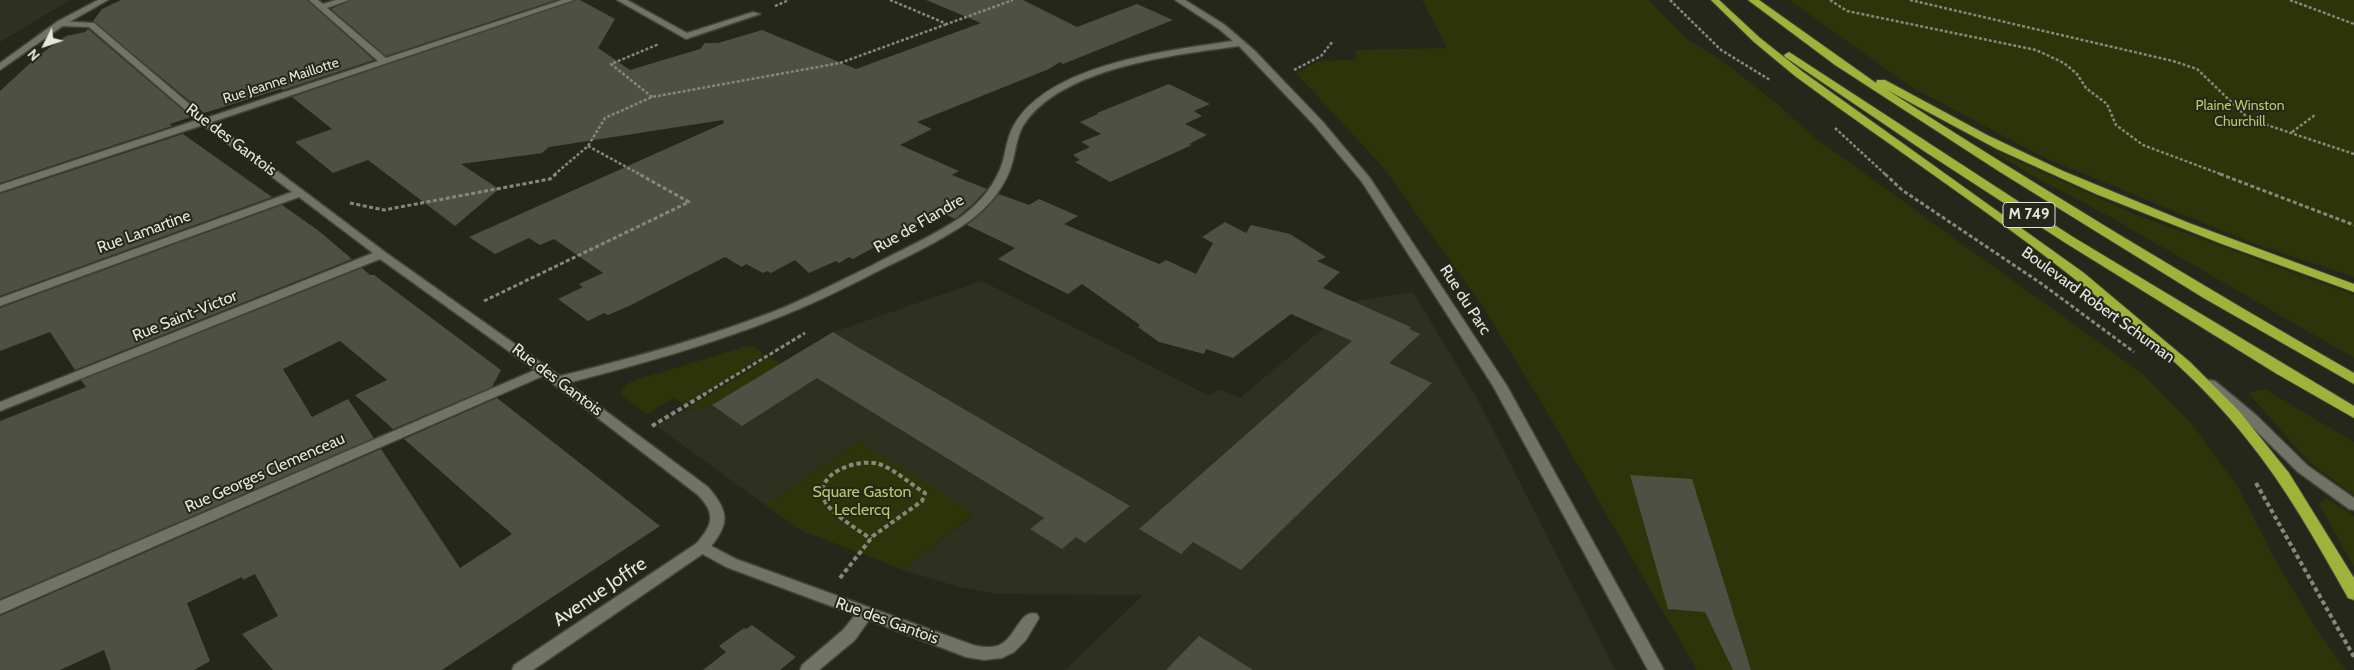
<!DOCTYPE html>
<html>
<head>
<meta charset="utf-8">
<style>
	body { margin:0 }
	#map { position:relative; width:2354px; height:670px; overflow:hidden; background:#25271b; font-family:Cabin,sans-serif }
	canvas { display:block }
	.north { position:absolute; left:20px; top:20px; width:50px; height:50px; -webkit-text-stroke:4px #25271b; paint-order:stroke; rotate:229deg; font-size:14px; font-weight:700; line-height:20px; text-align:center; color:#e5e7df }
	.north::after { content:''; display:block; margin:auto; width:18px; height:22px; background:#e5e7df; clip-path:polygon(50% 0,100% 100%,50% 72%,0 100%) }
</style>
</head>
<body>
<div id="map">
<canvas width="2354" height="670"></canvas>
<div class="north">N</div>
</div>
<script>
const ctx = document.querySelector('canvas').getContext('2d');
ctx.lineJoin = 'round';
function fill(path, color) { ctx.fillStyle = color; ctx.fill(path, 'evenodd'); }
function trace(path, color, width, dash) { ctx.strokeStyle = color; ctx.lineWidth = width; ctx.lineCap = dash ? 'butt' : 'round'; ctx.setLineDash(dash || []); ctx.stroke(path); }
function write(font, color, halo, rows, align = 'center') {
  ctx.font = font + ' Cabin,sans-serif'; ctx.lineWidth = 4; ctx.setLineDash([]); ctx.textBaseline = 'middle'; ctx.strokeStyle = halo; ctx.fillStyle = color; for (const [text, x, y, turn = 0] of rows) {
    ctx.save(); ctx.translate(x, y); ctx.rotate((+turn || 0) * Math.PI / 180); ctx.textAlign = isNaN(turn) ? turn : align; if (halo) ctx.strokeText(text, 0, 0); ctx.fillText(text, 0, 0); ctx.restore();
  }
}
fill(new Path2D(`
	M0 0H70L0 42Z
	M982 281 1210 396 1218 389 1240 398 1356 301 1413 292 1479 402 1615 670H1065L1143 595 998 594 959 587 903 570 974 515 859 441 765 505 657 426 683 411 712 405 833 332Z`), '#2e311f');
fill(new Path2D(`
	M1422 0H1649L1686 38 1721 60 1775 102 1814 137 2144 375 2192 424 2239 489 2280 569 2320 634 2346 670H1697L1540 400 1481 304 1383 167 1296 73 1319 61 1357 60 1355 50 1447 48Z
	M1789 0H2354V277L2255 244 2047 159 1913 88Z
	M1983 145 2134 214 2354 295V358L2107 215 2033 176Z
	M751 345 765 355 685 405 674 398 647 414 623 397 621 391 629 383 639 379Z
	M770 357 781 364 712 405 683 411Z
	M2265 389 2354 442V495L2309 462 2248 393Z
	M859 441 974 514 903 570 798 529 765 505Z
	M2327 498 2354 516V567L2318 503Z`), '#2d3409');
fill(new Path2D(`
	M121 0H307L374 60 283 90 281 89 204 113 93 21 102 9Z
	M351 0H556L386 56 331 9Z
	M576 0H580L615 19 598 48 630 70 700 49 705 43H718L762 30 856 69 981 23 926 0H1023L1077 27 1137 4 1173 20 1063 64 1060 62 1049 69 917 122 932 129 900 145 959 171 952 175 987 189 973 204 955 219 939 211 853 259 849 257 839 263 836 261 809 273 795 260 771 273 767 271 763 273 746 264 742 267 725 257 629 306 608 315 604 313 588 321 558 299 583 287 579 284 603 273 554 239 540 245 529 238 495 254 469 237 724 123 723 120 549 147 542 153 461 164 499 189 455 226 368 160 333 173 295 142 332 129 292 97Z
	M88 29 191 117 170 124 172 126 0 183V91L38 56 66 36 85 32Z
	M1169 84 1210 104 1194 111 1202 116 1185 124 1207 135 1189 144 1192 145 1110 182 1075 162 1080 160 1073 155 1090 147 1081 142 1101 134 1080 122 1098 114 1097 113Z
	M183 134 272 197 0 296V194Z
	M999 194 1029 205 1039 199 1078 216 1064 224 1159 264 1166 260 1196 274 1213 243 1202 237 1225 222 1246 233 1251 225 1290 234 1326 257 1317 261 1340 272 1323 288 1411 327 1409 329 1420 334 1389 363 1432 383 1241 570 1193 542 1181 554 1139 529 1352 341 1291 314 1233 358 1206 349 1204 354 1159 342 1138 327 1140 325 1082 284 1068 294 998 259 1015 248 967 225 984 211Z
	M282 205 319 231 352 259 75 370 50 332 0 351V308Z
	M362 268 370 275H374L501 370 492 387 393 429 355 395 387 380 340 341 283 369 312 417 348 399 374 438 0 599V421L86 387 81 380Z
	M833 332 849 342 1130 506 1085 543 1076 537 1062 549 1030 529 1044 518 817 378 742 426 712 405Z
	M497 398 660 526 442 670H273L242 634 278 616 255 574 243 580 242 577 187 603 210 661 194 670H111L104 650 60 670H0V616L381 449 460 568 512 534 404 439Z
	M1630 475 1692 479 1751 670H1733L1705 612 1668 609Z
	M752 625 796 657 780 670H703L726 652 719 646 744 628 746 629Z
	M1199 636 1253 670H1166Z`), '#4d5043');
const service = new Path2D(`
	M617 0H627L687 33 753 12 760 14 686 39Z
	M2210 380 2215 381 2256 415 2308 466 2354 498V510L2349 509 2298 472 2246 421 2205 387 2203 384 2205 381Z
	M702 541 736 559 973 645C980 647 989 648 997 646 1016 640 1019 608 1037 614L1039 618 1026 640 1014 652 1002 658 984 660 966 657 869 620 855 640 819 670H800L802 665 843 630 855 615 726 567 697 551 694 547 697 543Z`);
const minor = new Path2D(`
	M309 0H318L323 4 336 0H349L327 8 386 58 562 0H574L212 122 385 252 560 376C633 358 705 338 775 311 808 298 839 281 871 266 901 250 933 236 961 217 980 203 996 184 1003 161 1006 150 1007 138 1013 127 1046 64 1170 50 1233 41L1219 29 1175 0H1185L1225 25 1255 51 1322 121 1370 178 1507 386 1664 670H1648L1493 386 1362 182 1314 125 1239 46C1175 55 1060 67 1023 126 1017 136 1016 149 1013 160 1007 185 989 207 968 222 940 241 909 256 878 271 847 287 815 303 782 316 713 344 641 364 568 383L708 487C731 513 729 526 707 551L533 670H512L514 665 697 543C713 524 716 514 698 495L543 376 0 614V601L535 370 380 259 0 411V402L373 253 299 197 0 306V298L292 192 203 125 0 192V185L197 120 89 27 61 26 58 25V21L94 23 206 118 378 61Z`);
const tertiary = new Path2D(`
	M98 0H108L64 25 0 70V63L58 21Z`);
const trunk = new Path2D(`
	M1711 0H1719L1760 38 1803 72 2084 273 2190 362 2239 411 2289 473 2354 578V600L2348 598C2317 543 2286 487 2246 438 2205 386 2153 341 2101 300 2003 220 1897 151 1795 76L1754 42Z
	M1748 0H1759L1876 83 1877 80H1885L1987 135 2063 171 2189 223 2354 284V292L2222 244 2096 194 1997 149 1887 90C2040 188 2196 282 2354 373V384L2202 297 2000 172 1835 65Z
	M1789 52 2073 237 2354 406V418L2277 374 2064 242 1924 151 1785 57 1784 55Z`);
trace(service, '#424439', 3);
trace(minor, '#424439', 3);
trace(tertiary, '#424439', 3);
trace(trunk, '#424439', 2);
trace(new Path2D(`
	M890 0 947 24 1013 0
	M1670 0 1721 50 1770 80
	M1830 0 1847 11 2036 50 2064 63 2077 74 2086 88 2107 104 2116 125 2143 145 2223 175
	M1910 0 2173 61 2197 69 2249 119 2354 154
	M2290 0 2354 24
	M775 6 789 0
	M1294 70 1321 56 1333 41
	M652 97 611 64 659 44
	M1835 128 1886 175
	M2292 132 2315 115
	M588 146 641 175
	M554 175 588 146 605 118 652 97 840 63 947 24`), '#86887e', 2.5, [3, 2]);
trace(new Path2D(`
	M1885 174 1902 190 2042 284 2134 352
	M2220 174 2354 225
	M350 203 384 210 550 179 556 174
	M484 301 689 202 639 174
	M703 395 805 333`), '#86887e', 3, [4, 2.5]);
trace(new Path2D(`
	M652 426 705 394
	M2256 483 2354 657
	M840 578 873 536 922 501 925 493C910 484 896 470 879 464 860 458 814 472 824 499 829 513 859 530 871 539`), '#86887e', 4, [4.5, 3]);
fill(service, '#707365');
fill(minor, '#707365');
fill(tertiary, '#707365');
fill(trunk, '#a0b23a');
write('14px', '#e5e7df', '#25271b', [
	["Rue Jeanne Maillotte",281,81,-18]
]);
write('14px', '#b9cb65', '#25271b', [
	["Plaine Winston",2240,106],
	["Churchill",2240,122]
]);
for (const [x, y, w] of [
	[2029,215,52]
]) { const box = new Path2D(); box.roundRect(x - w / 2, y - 12.5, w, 25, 4); ctx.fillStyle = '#25271b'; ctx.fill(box); trace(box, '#e5e7df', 1); }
write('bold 15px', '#e5e7df', null, [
	["M 749",2029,215]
]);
write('16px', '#e5e7df', '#25271b', [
	["Rue des Gantois",231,140,37],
	["Rue de Flandre",919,224,-30],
	["Rue Lamartine",144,232,-20],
	["Rue du Parc",1465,300,57],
	["Boulevard Robert Schuman",2098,305,36],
	["Rue Saint-Victor",185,316,-22],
	["Rue des Gantois",557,380,37],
	["Rue Georges Clemenceau",265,473,-24],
	["Rue des Gantois",887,621,20]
]);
write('16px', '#b9cb65', '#25271b', [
	["Square Gaston",862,492],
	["Leclercq",862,510]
]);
write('19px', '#e5e7df', '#25271b', [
	["Avenue Joffre",600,592,-34]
]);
</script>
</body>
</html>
